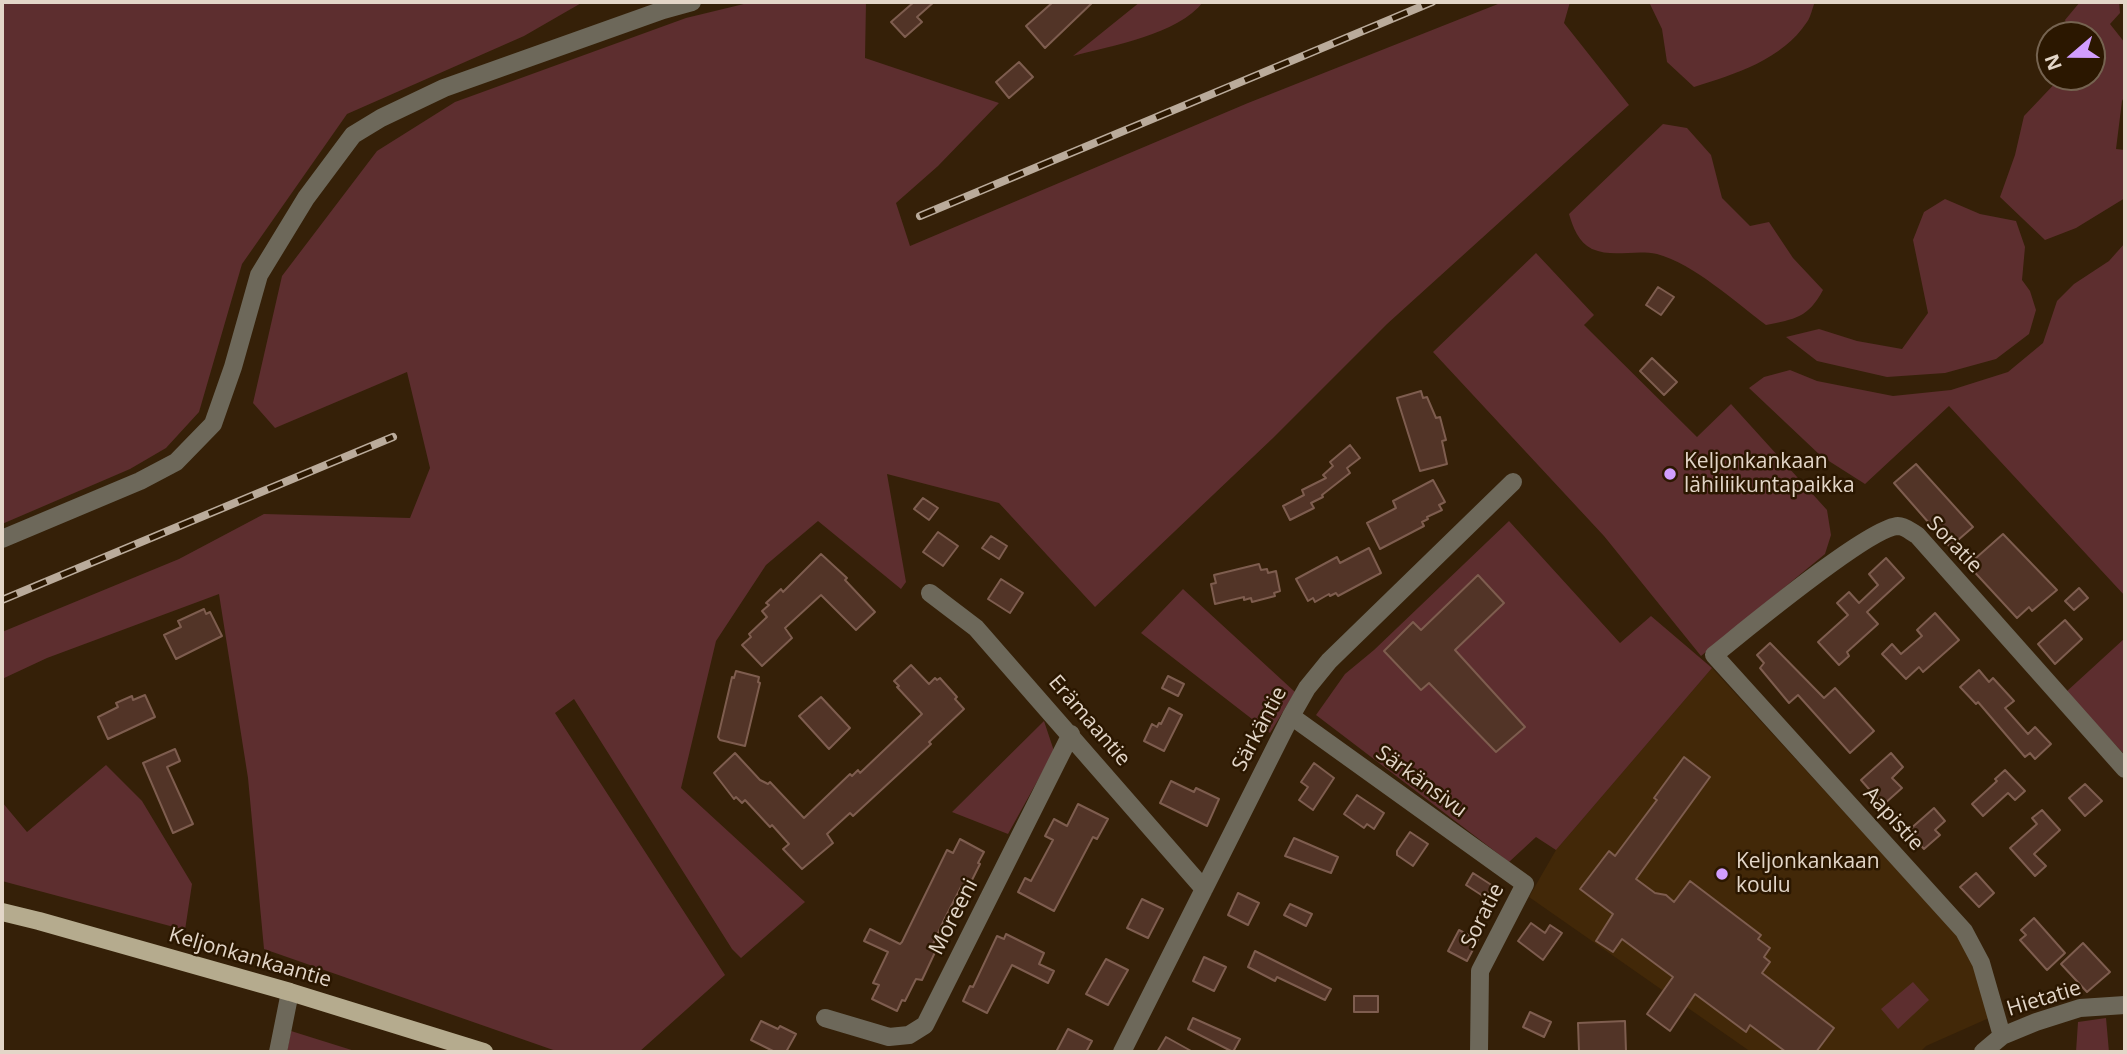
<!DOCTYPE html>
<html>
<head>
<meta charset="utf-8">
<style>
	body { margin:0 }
	#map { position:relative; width:2127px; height:1054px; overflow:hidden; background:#352008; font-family:"Open Sans",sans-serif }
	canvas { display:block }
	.frame { position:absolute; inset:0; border:4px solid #e3d6c8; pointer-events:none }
	.north { position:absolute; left:2036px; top:21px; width:70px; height:70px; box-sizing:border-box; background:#2b1700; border:2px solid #756350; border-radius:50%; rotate:250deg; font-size:19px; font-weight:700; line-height:28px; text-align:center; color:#e3d6c8 }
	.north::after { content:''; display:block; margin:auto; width:24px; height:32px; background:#d19dfe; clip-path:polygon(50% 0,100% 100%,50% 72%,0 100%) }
</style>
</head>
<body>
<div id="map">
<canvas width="2127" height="1054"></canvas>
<div class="frame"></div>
<div class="north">N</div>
</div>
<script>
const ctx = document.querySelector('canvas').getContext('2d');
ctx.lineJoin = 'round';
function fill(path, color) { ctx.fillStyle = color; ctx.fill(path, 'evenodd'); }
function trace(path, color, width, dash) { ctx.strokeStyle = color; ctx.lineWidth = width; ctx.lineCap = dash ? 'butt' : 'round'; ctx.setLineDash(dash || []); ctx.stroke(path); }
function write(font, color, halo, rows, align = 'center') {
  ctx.font = font + ' "Open Sans",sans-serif'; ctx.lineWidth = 5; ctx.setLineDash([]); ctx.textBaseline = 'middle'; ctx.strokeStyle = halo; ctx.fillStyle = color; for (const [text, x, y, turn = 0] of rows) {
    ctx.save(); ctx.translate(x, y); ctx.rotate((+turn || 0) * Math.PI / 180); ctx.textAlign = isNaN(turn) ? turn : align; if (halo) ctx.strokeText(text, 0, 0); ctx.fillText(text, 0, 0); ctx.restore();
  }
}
fill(new Path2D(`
	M1712 668 1958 936 1975 967 1989 1018 1926 1046 1920 1052H1751L1529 897 1556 850Z`), '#422808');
fill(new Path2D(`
	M2 2H583L524 36 347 114 242 264 199 412 166 448 130 469 2 524Z
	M752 2H866L865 58 999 103 938 166 896 203 910 246 1248 103 1503 2H1570L1564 23 1629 105 1387 324 1273 438 1095 607 999 503 887 474 906 582 901 589 818 521 766 565 716 641 681 788 805 902 741 958 732 949 574 699 555 713 725 975 639 1052H559L264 949 248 778 219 594 47 658 2 679V632L179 559 264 514 410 518 430 468 407 372 275 428 253 403 282 276 377 151 455 102 686 18Z
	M1140 2H1203C1179 34 1111 46 1073 56Z
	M1649 2H1815C1812 8 1811 17 1807 22 1782 60 1735 74 1694 87L1667 62 1662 29Z
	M2080 2H2119L2120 13 2110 24 2125 43V95L2122 101 2116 149 2125 150V198L2076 228 2045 240 2000 197 2015 155 2024 116 2061 77H2092V35H2071L2065 20Z
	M1663 124 1687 128 1711 155 1722 198 1750 226 1769 222 1793 258 1823 290C1808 318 1795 319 1766 325 1735 302 1694 264 1657 254 1635 249 1613 258 1592 249 1578 242 1573 227 1569 214Z
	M1945 199 1980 214 2016 221 2025 247 2022 280 2030 291 2036 310 2029 334 1996 359 1945 373 1887 377 1817 361 1786 337 1819 329 1857 341 1902 349 1928 313 1913 240 1924 212Z
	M2125 243V596L1949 406 1865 484 1821 456 1749 388 1764 377 1790 370 1817 381 1893 396 1951 390 2008 372 2043 343 2057 301 2074 284 2109 261Z
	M1536 253 1594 315 1584 325 1697 437 1731 404 1827 510 1831 535 1825 554 1701 656 1604 536 1433 352Z
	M1509 521 1620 643 1651 616 1712 668 1556 850 1536 837 1509 862 1316 715 1345 674 1374 650Z
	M1183 589 1295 692 1270 733 1141 633Z
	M2125 638V755L2066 692Z
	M1044 721 1054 751 1008 834 952 812Z
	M106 765 142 801 192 884 185 930 2 881V802L27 832Z
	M1913 982 1929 1000 1898 1029 1881 1009Z
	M2106 1018 2109 1052H2076L2078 1022Z
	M291 1031 358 1052H287Z`), '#5d2e2f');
const building = new Path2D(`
	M914 2H934L917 17 922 22 905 37 891 22Z
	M1053 2H1093L1045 48 1026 26Z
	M1019 62 1033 77 1009 98 996 82Z
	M1658 287 1674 297 1661 315 1646 305Z
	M1652 358 1677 382 1664 395 1640 371Z
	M1421 391 1423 398 1427 397 1436 418 1440 417 1446 440 1442 441 1447 464 1420 471 1397 398Z
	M1350 445 1360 458 1347 468 1350 473 1322 495 1323 497 1311 503 1314 508 1290 520 1283 506 1304 495 1302 490 1326 478 1323 475 1333 466 1330 462Z
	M1916 464 1973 527 1950 547 1894 483Z
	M1433 480 1445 502 1439 505 1442 510 1427 517 1428 519 1422 522 1424 526 1380 549 1367 523 1396 508 1393 501Z
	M923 498 938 508 929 520 914 509Z
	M938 532 958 546 943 566 923 552Z
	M2003 534 2057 590 2032 611 2029 607 2017 618 1968 565Z
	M991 536 1007 546 999 559 982 548Z
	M1369 548 1381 573 1338 596 1336 593 1330 596 1329 594 1315 602 1313 598 1308 601 1296 579 1337 557 1340 563Z
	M821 554 847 578 845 580 875 612 856 630 821 595 785 628 792 638 762 666 742 645 751 637 749 634 767 617 762 611 769 605 766 603 781 589 783 592Z
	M1886 558 1904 578 1867 612 1878 624 1847 652 1849 656 1839 665 1818 642 1848 615 1837 603 1849 592 1859 603 1878 585 1869 574Z
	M1259 564 1261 570 1267 569 1268 573 1276 571 1280 591 1274 593 1275 596 1252 602 1251 598 1244 600V597L1215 604 1211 584 1216 583 1214 575Z
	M1478 575 1504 603 1455 650 1525 727 1496 752 1429 683 1421 690 1384 651 1413 622 1421 630Z
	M1001 579 1023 593 1010 613 988 599Z
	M2079 588 2088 598 2074 610 2065 601Z
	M204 609 206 614 210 612 222 636 176 659 164 635 181 627 178 621Z
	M1935 613 1959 640 1923 672 1919 667 1906 679 1882 654 1892 644 1901 654 1922 636 1917 630Z
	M2065 620 2082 639 2055 664 2038 644Z
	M1770 643 1824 698 1835 688 1874 731 1850 753 1798 695 1789 703 1760 668 1764 663 1757 655Z
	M911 665 929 684 935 678 937 680 940 678 957 697 955 699 964 709 929 742 931 744 853 816 850 813 827 834 833 843 802 869 783 849 789 844 772 825 770 827 745 800 742 803 736 797 734 799 714 773 735 753 760 780 768 784 770 782 804 818 850 774 852 776 858 770 860 773 922 714 897 687 899 686 894 681Z
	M1979 670 1989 682 1993 678 2014 701 2005 708 2028 734 2035 727 2051 744 2035 759 2030 753 2025 757 1978 702 1976 704 1960 687Z
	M736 671 759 677 758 682 760 683 745 746 720 740 718 737 732 677 734 678Z
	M1168 676 1184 684 1178 696 1162 688Z
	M145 695 155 717 108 739 98 717 118 707 116 703 132 696 133 700Z
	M821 697 850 728 829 749 799 716Z
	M1169 708 1182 715 1164 751 1144 741 1152 724 1157 727 1159 723 1161 724Z
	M175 749 180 761 167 767 193 824 173 833 143 763Z
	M1891 753 1903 767 1892 778 1902 788 1883 805 1861 780Z
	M1684 757 1710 777 1636 879 1655 893 1666 895 1674 902 1690 881 1761 935 1758 939 1770 948 1764 957 1770 962 1762 973 1834 1028 1816 1052H1786L1750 1025 1746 1032 1695 994 1670 1031 1647 1014 1673 977 1622 939 1613 952 1596 941 1613 914 1580 889 1609 851 1615 856 1657 800 1654 798Z
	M1314 763 1334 778 1313 810 1299 800 1308 787 1301 782Z
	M2005 770 2025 791 2015 800 2008 793 1983 816 1972 804 1997 781 1995 779Z
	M1171 781 1194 792 1196 788 1219 799 1207 826 1160 803Z
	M2085 784 2102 801 2085 816 2069 798Z
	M1357 795 1384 813 1374 829 1367 824 1364 828 1344 814Z
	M1078 804 1108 819 1097 839 1093 837 1054 911 1018 892 1025 878 1031 881 1053 840 1045 836 1054 819 1067 826Z
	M1934 808 1945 821 1935 830 1940 835 1924 849 1908 831Z
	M2042 810 2060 830 2034 854 2046 866 2035 876 2010 848 2037 824 2032 818Z
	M1410 832 1428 844 1413 866 1397 855V851Z
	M1294 838 1338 857 1331 873 1285 856Z
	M960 839 984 852 978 863 980 864 968 888 961 887 944 920 933 944 937 948 922 980 916 979 905 1001 902 1000 897 1011 872 999 879 985 873 983 888 952 864 941 870 929 900 944 902 942 947 850 953 853Z
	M1473 873 1493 886 1486 898 1466 885Z
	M1976 873 1994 893 1979 907 1960 887Z
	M1238 893 1259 903 1248 925 1228 915Z
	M1142 899 1163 909 1148 938 1127 928Z
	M1290 904 1312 914 1306 926 1284 915Z
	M2034 918 2065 953 2047 970 2020 940 2026 935 2021 930Z
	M1531 923 1545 933 1550 925 1562 933 1543 960 1518 941Z
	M1459 930 1478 940 1467 961 1448 951Z
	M1006 934 1044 953 1039 964 1054 971 1048 983 1012 965 987 1013 963 1001 970 986 973 987 997 936 1004 939Z
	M2083 943 2110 972 2087 992 2061 964Z
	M1255 951 1331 989 1325 1000 1277 977 1275 981 1248 967Z
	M1204 957 1226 967 1214 991 1193 981Z
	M1106 959 1128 970 1108 1005 1086 994Z
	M1354 996H1378V1012H1354Z
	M1530 1012 1551 1022 1544 1037 1523 1027Z
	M1193 1018 1240 1039 1233 1052 1188 1029Z
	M761 1021 778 1029 780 1026 796 1034 786 1052H775L751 1040Z
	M1625 1021 1626 1052H1579L1578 1023Z
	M1068 1029 1092 1041 1086 1052H1056Z
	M1166 1037 1193 1052H1157Z`);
fill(building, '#523427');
trace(building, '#7e5d4f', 2);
trace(new Path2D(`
	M2 539 140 481 176 462 213 424 233 367 259 275 306 198 353 135 381 118 444 88 663 10 692 2
	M930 593 976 628 1204 889
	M1291 716 1525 884 1480 971 1479 1052
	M825 1018 889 1037 909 1035 925 1025 1071 734
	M2002 1036 1981 963 1964 931 1714 655C1743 632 1869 527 1898 526 1905 526 1911 532 1917 535L2125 769
	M278 1052 290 992
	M1122 1052 1291 716 1307 688 1329 661 1513 482
	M1983 1052 2002 1036 2036 1022 2080 1008 2125 1005`), '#6d685a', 18);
trace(new Path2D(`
	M2 912 39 921 290 992 484 1052`), '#b5ab8e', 18);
const rail = new Path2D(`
	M920 216 1432 2
	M2 600 393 437`);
trace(rail, '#baab9b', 8);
trace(rail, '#2b1700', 5, [16]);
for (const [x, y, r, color] of [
	[1670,474,7,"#d19dfe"],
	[1722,874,7,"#d19dfe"]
]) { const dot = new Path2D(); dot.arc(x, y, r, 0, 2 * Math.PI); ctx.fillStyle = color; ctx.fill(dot); trace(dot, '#2b1700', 2.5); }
write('21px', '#e3d6c8', '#2b1700', [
	["Keljonkankaan",1684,462],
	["lähiliikuntapaikka",1684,486],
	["Keljonkankaan",1736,862],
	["koulu",1736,886]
], 'left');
write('21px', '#e3d6c8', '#2b1700', [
	["Soratie",1954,545,46],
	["Erämaantie",1089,721,49],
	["Särkäntie",1260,729,-62],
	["Särkänsivu",1421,782,36],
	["Aapistie",1893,819,48],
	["Soratie",1483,916,-63],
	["Moreeni",954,917,-63],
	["Keljonkankaantie",250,958,16],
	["Hietatie",2044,999,-17]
]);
</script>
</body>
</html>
